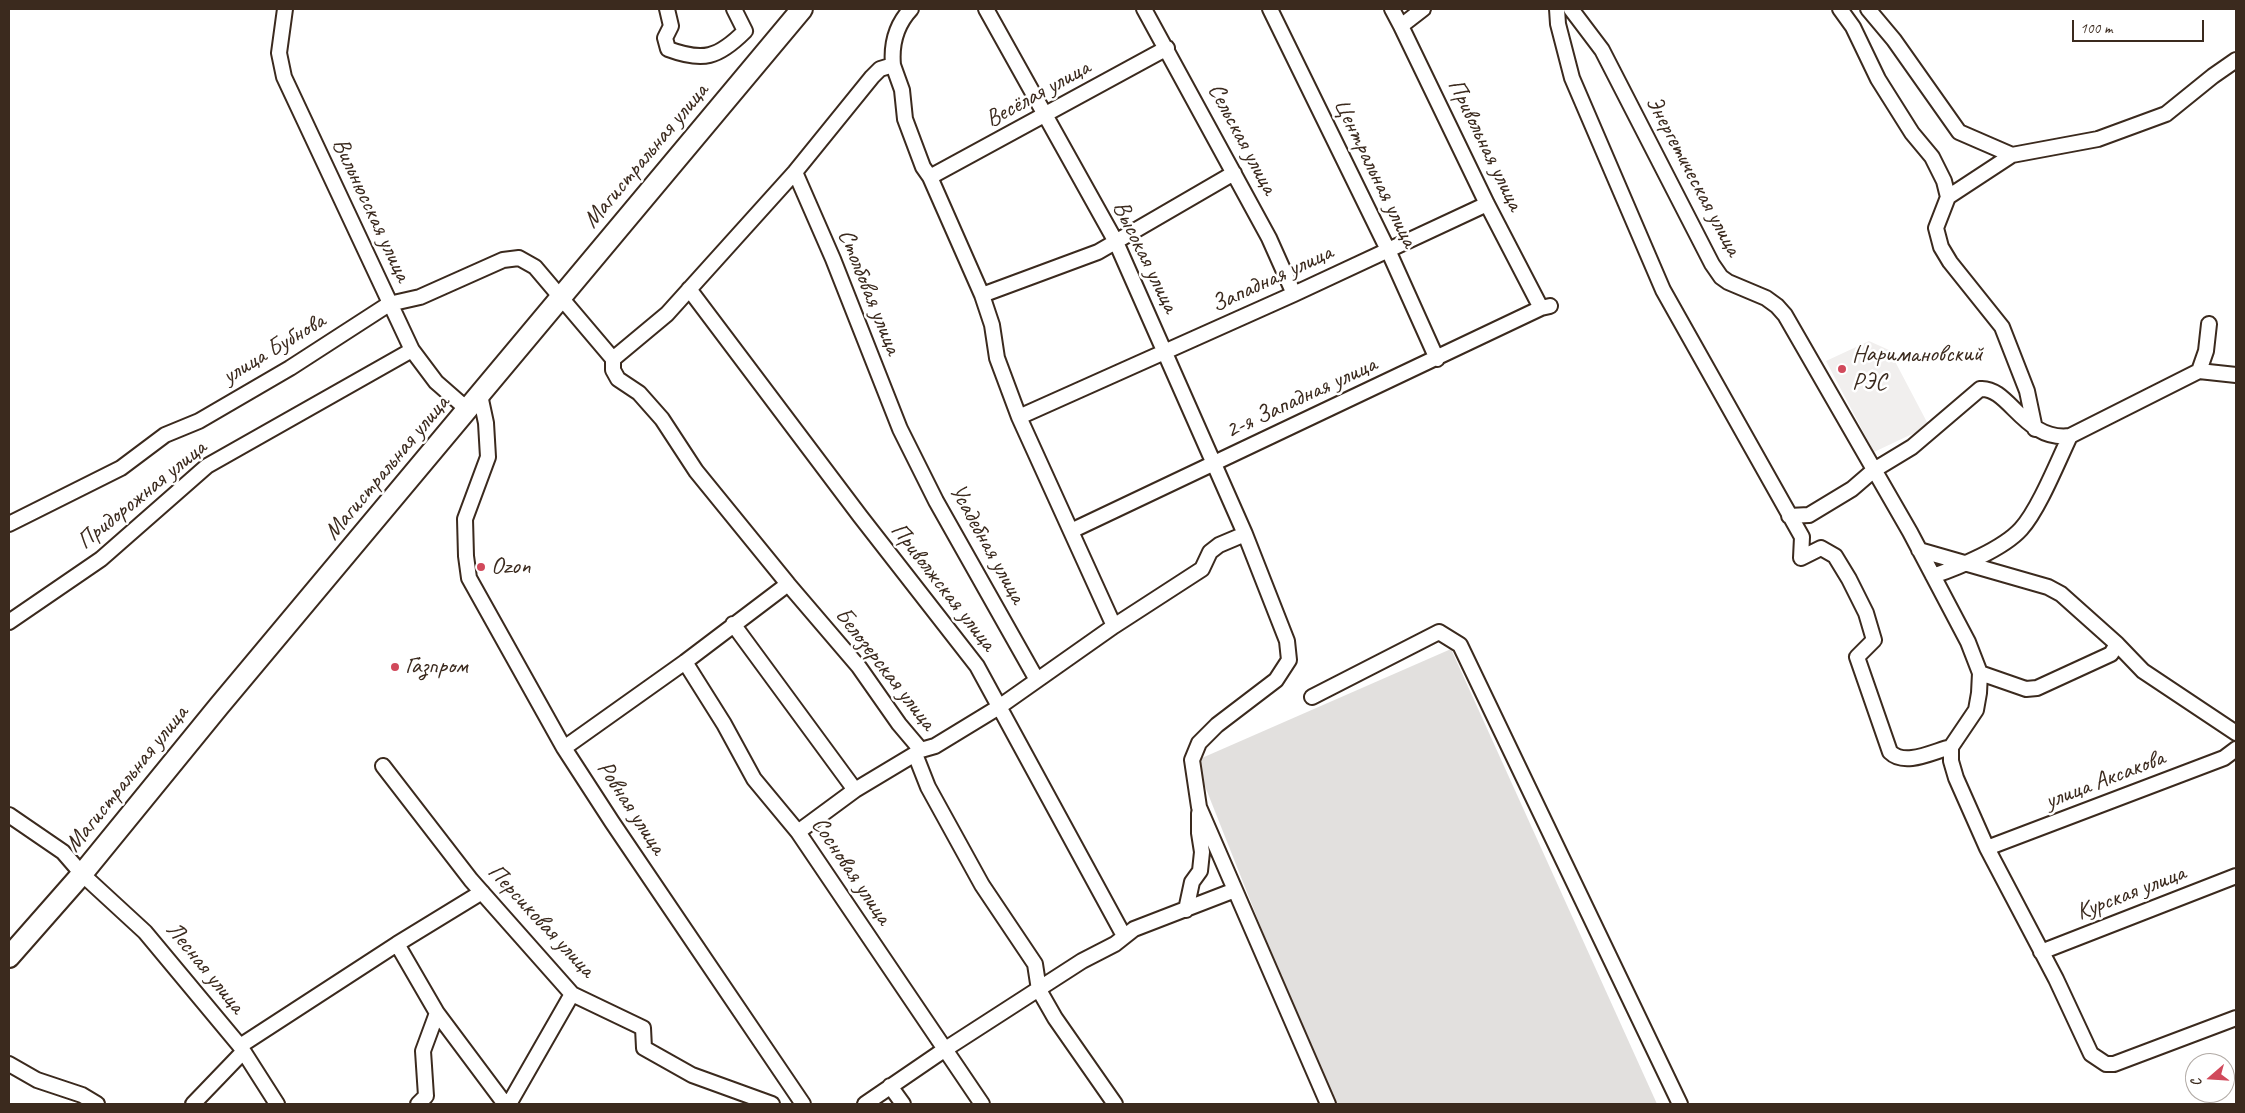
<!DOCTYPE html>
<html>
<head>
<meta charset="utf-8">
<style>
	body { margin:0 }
	#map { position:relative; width:2245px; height:1113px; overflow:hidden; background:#fff; font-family:Caveat,sans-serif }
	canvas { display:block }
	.frame { position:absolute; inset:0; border:10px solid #3b2a1e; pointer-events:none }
	.north { position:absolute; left:2185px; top:1053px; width:50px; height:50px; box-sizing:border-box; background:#fff; border:1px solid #b1aaa5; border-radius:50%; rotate:251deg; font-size:14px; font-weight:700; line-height:20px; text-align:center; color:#3b2a1e }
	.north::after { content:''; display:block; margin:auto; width:18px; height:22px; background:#d1495b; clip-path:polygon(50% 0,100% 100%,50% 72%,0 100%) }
	.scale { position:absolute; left:2072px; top:20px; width:132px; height:22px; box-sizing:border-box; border:2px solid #3b2a1e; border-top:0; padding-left:6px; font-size:15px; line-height:18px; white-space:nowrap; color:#3b2a1e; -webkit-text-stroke:4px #fff; paint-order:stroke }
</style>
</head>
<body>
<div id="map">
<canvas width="2245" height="1113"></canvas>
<div class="frame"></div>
<div class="north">С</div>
<div class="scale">100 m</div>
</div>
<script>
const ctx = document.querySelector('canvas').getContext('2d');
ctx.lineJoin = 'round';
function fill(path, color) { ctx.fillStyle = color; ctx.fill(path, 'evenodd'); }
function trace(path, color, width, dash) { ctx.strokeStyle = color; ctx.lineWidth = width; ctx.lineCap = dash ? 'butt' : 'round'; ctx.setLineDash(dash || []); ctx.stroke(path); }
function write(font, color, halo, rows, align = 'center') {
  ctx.font = font + ' Caveat,sans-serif'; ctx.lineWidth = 5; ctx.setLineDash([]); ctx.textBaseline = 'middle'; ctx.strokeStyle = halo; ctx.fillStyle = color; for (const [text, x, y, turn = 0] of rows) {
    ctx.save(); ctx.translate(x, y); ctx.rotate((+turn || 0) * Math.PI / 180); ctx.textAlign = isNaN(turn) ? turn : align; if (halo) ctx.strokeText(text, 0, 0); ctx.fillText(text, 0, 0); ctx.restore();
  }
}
fill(new Path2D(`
	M1869 341 1889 350 1929 426 1874 452 1826 361Z`), '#f1efee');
fill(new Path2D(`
	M1451 649 1657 1104H1331L1195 761Z`), '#e2e0de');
const minor = new Path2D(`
	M285 9 279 53 284 77 412 350 436 382 468 410
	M667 9 671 26 665 38 668 49C703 62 718 58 745 31L734 9
	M986 9 1116 242 1245 534 1287 641 1289 660 1276 680 1217 725 1199 743 1192 760 1199 807 1328 1104
	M1144 9 1269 238 1294 294
	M1270 9 1388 250 1437 359
	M1392 9 1401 26
	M1423 9 1401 26 1487 204 1541 308
	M1557 9 1558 24 1572 78 1663 290 1802 537 1801 558 1821 548 1835 556 1849 579 1866 613 1874 640 1857 657 1890 752C1905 767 1934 751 1951 747
	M1571 9 1602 50 1712 264 1721 277 1728 282 1766 298 1777 306 1785 315 1910 532 1968 642 1980 673 1979 693 1976 710 1951 747V761L1956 778 1987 848 2056 979 2091 1054 2106 1064H2114L2236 1018
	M1840 9 1853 27 1878 79 1912 133 1932 157 1944 181 1948 197 1936 228 1941 247 1950 262 2002 327 2027 391 2035 429
	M1868 9 1894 40 1959 132 2012 155 2098 139 2166 114 2213 76 2236 60
	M893 65 902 90 905 119 923 167 930 177 982 295 992 325 997 358 1019 417 1114 626
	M795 172 833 259 900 429 936 501 1037 680
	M930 177 1167 48
	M1948 197 2012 155
	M689 289 860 516 977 666 1124 936
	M982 295 1098 252 1234 173
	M613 359 667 314 795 172 872 77 880 69 893 65C891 43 896 25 911 9
	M2199 371 2236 375
	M480 395 486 423 488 457 465 519 466 556 469 578 564 748 612 822 803 1104
	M1019 417 1294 294 1487 204
	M1789 516 1809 515 1852 489 1874 470 1912 447 1980 389C2009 386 2024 442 2070 436L2199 371 2206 351 2209 324
	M9 524 121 468 165 435 199 421 290 368 389 304 420 297 503 260 519 258 535 267 613 359V370L618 379 639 393 662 419 696 471 788 584 859 667 899 724 921 750 915 754 928 787 982 885 1035 964 1039 990 1055 1018 1115 1104
	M1071 531 1541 308 1550 306
	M1919 550 2048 587 2061 594 2117 644 2143 671 2236 733
	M1933 576C1959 567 2003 549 2021 529 2039 509 2058 461 2070 436
	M9 622 101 559 207 466 412 350
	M733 624 855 790
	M685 662 724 724 754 779 798 832 982 1104
	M1980 673 2026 689 2037 688 2111 654 2117 644
	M1312 697 1439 632 1460 645 1680 1104
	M564 748 685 662 788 584
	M921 750 935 746 999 707 1114 626 1202 569 1210 552 1219 545 1245 534
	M383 766 471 880 572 994 643 1028 644 1048 692 1075 772 1104
	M9 815 63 852 82 874 145 932 240 1046 277 1104
	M798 832 855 790 915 754
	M1987 848 2224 758 2236 749
	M1186 910 1192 882 1200 871 1202 852 1199 833V813
	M397 944 482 892
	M2041 952 2236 876
	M437 1013 505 1104
	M240 1046 397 944 437 1013 423 1051 426 1096 418 1104
	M9 1064 37 1080 82 1095 97 1104
	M890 1086 903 1104
	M193 1104 243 1052
	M509 1104 572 994
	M865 1104 944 1050 1082 961 1115 944 1134 929 1235 890`);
const highway = new Path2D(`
	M9 957 82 874 219 706 802 9`);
trace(minor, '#3b2a1e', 18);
trace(highway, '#3b2a1e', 24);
trace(minor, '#fff', 14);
trace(highway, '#fff', 20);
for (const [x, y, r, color] of [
	[1842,369,5,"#d1495b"],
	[481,567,5,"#d1495b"],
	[395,667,5,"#d1495b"]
]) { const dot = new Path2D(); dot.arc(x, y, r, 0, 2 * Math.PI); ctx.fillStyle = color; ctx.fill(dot); trace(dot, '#fff', 2); }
write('24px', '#3b2a1e', '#fff', [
	["Весёлая улица",1038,94,-29],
	["Сельская улица",1242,139,62],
	["Привольная улица",1485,145,64],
	["Магистральная улица",646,156,-50],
	["Центральная улица",1375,173,64],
	["Энергетическая улица",1693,176,62],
	["Вильнюсская улица",371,210,65],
	["Высокая улица",1145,257,64],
	["Западная улица",1272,279,-25],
	["Столбовая улица",869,292,68],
	["улица Бубнова",274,349,-31],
	["2-я Западная улица",1301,398,-25],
	["Магистральная улица",387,468,-50],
	["Придорожная улица",142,495,-39],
	["Усадебная улица",987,544,61],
	["Приволжская улица",943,587,52],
	["Белозерская улица",885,669,52],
	["Магистральная улица",127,779,-51],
	["улица Аксакова",2105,780,-21],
	["Ровная улица",631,808,57],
	["Сосновая улица",851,871,56],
	["Курская улица",2131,893,-21],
	["Персиковая улица",541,921,47],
	["Лесная улица",205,968,51]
]);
write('24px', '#3b2a1e', '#fff', [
	["Наримановский",1852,355],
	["РЭС",1852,383],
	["Ozon",491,567],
	["Газпром",405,667]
], 'left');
</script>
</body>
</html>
